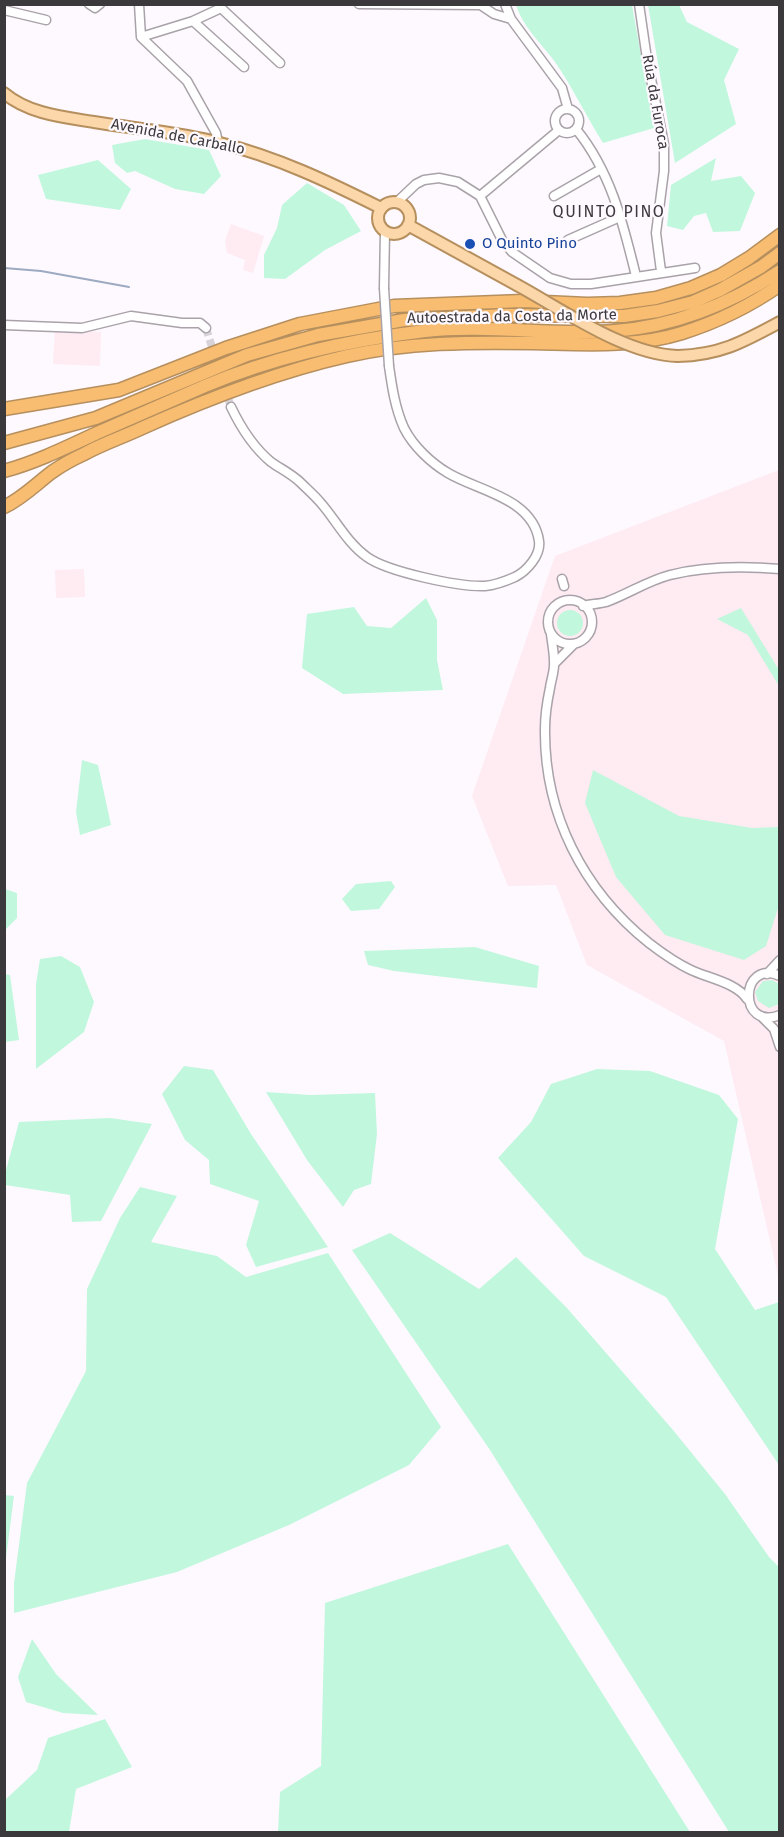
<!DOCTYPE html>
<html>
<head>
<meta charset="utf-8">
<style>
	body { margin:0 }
	#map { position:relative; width:784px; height:1837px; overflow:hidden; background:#fef9ff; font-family:"Fira Sans",sans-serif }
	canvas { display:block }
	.frame { position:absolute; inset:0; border:6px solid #3b393c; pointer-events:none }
</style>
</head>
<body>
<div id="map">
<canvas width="784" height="1837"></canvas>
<div class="frame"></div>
</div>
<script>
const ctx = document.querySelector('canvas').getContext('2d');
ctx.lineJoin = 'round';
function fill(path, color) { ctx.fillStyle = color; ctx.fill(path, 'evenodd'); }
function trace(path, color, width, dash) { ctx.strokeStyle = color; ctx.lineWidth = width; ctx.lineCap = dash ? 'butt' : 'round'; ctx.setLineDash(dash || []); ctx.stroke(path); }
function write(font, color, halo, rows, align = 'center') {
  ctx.font = font + ' "Fira Sans",sans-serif'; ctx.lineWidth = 4.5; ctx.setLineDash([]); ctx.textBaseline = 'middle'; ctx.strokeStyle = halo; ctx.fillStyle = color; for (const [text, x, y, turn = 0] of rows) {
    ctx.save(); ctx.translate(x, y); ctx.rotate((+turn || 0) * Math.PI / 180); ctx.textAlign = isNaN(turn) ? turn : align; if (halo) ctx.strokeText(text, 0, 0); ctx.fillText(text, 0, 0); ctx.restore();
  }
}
fill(new Path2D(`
	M231 224 264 236 253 273 243 270 245 260 227 253 225 241Z
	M55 330 101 332 100 366 53 364Z
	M779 470V1280L724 1041 587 965 556 885 508 886 472 796 555 556Z
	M84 569 85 597 56 598 55 570Z`), '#ffebf2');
fill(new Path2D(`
	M516 5H632L654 128 603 143C586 116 573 88 555 62 541 43 523 27 516 5Z
	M648 5H679L687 22 739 49 724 80 736 124 675 163Z
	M145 139 209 150 221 176 204 194 175 189 135 171 127 173 115 163 112 145Z
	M716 158 711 181 741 176 755 193 740 231 713 232 706 213 694 216 683 230 667 226 671 185Z
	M98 160 131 189 120 210 46 199 38 175Z
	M307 183 344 205 361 231 325 250 285 279 264 278V255L277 228 282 205Z
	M426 598 437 620V660L443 690 343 694 302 668 307 614 354 607 367 626 391 628Z
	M741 608 779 670V686L748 635 717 619Z
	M557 623a13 13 0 1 1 26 0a13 13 0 1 1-26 0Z
	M82 760 98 765 111 825 80 835 76 812Z
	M593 770 679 816 752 828 779 827V905L766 946 744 960 665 935 616 877 585 803Z
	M391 881 395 887 379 909 351 911 342 899 356 884Z
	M5 889 17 893V918L5 930Z
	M475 947 539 966 537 988 394 971 368 965 364 951Z
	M61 956 80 967 94 1002 84 1032 36 1069V984L40 959Z
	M5 974 10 975 19 1040 5 1042Z
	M772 980 779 984V1004L769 1008 758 1001 755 992 763 981Z
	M184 1066 213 1070 251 1134 328 1247 256 1267 246 1245 259 1201 210 1184 209 1160 185 1140 162 1094Z
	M597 1069 650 1071 719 1095 738 1119 715 1249 755 1310 779 1302V1465L666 1297 584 1256 498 1158 531 1122 551 1084Z
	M266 1092 310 1095 375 1093 377 1134 371 1184 354 1190 343 1207 307 1160Z
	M110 1118 152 1124 101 1221 72 1222 70 1195 5 1185V1174L19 1122Z
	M140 1187 177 1196 151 1242 217 1256 246 1277 328 1253 441 1427 409 1465 289 1525 177 1572 14 1613V1583L27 1483 86 1371 87 1289 120 1218Z
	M390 1233 479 1289 516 1257 567 1308 673 1430 725 1494 769 1557 779 1567V1832H729L490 1450 352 1250Z
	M5 1495 14 1496 5 1566 4 1495Z
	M508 1544 690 1832H278L280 1792 321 1766 325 1603Z
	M32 1639 56 1674 98 1715 63 1713 26 1702 18 1677Z
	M105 1719 132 1767 76 1789 69 1832H5V1800L37 1770 48 1738Z`), '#c1f7dd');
trace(new Path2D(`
	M4 268 41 271 129 287`), '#9caac2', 2);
trace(new Path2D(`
	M206 328 231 407`), '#d7d3d8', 8, [8, 4]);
const minor = new Path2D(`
	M89 4 95 8 100 4
	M139 4 141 37 187 81 216 133 218 142
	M359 4 480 5
	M479 4 494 14 511 19
	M505 4 511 19 562 88 568 109
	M639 4 647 59 664 144V171L656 233 661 271
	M4 10 46 20
	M193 21 244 67
	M141 37 193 21 221 8 280 63
	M555 121a12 12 0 1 1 24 0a12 12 0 1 1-24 0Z
	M576 129C611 172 623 223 636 276
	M480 196 559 130
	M554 196 601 169
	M397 202 416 184 424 180 439 178 458 182 480 196 502 240 512 252 550 278 571 284H591L695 268
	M568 240 622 216
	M384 288 385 231
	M4 325 82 328 131 316 182 323H200L206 328
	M231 407C241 428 253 447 271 462 281 469 292 474 301 483 307 489 314 495 320 502 336 520 347 543 367 557 388 572 459 587 485 586 496 585 506 581 515 577 527 571 541 555 539 541 533 498 478 491 448 473 431 463 413 446 404 428 395 408 392 387 389 366
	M562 579 564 586
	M548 622a22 22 0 1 1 44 0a22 22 0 1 1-44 0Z
	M583 606C590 604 599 604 606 602 628 594 647 581 670 575 706 566 743 566 780 569
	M551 634C552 643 554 652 554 661 555 670 551 680 550 688 547 702 545 715 545 729 544 814 583 890 649 943 662 953 676 963 691 970 708 978 737 983 747 999
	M555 663 574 644
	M767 974 780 960
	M780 976C739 958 738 1032 780 1015
	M761 1016 774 1029 780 1047`);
const major = new Path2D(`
	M4 93C29 114 63 117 94 122 136 129 180 132 220 143 277 157 329 182 381 208
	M378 218a16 16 0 1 1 32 0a16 16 0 1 1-32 0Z
	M408 225 517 285
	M678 356C720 355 743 342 780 322`);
const highway = new Path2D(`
	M4 409 119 390 226 348 300 324 394 306 523 301 587 304 620 303 656 298 691 288 721 275 749 258 780 235
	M4 443 96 418 247 355 318 335 404 320 507 315 624 316 658 311 693 302 720 290 761 267 780 253
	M4 471C37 462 67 447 97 433 133 417 169 402 205 386 276 356 349 340 425 331 488 324 552 336 615 331 676 326 730 304 780 271
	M4 507C23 498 36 484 52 472 62 465 73 459 84 454 102 444 123 437 142 428 209 398 276 372 347 356 408 342 471 342 533 343 582 344 634 348 682 333 717 322 750 306 780 285`);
trace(minor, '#a9a3a9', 11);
trace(major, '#b68f5e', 14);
trace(highway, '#b68f5e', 15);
trace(minor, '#fff', 8);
trace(major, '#fbd7a9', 10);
trace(highway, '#f8bd70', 12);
const minorBridge = new Path2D(`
	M384 288 389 366`);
const majorBridge = new Path2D(`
	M517 285C563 310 626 355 678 356`);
trace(minorBridge, '#a9a3a9', 11, []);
trace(majorBridge, '#b68f5e', 14, []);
trace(minorBridge, '#fff', 8);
trace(majorBridge, '#fbd7a9', 10);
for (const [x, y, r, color] of [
	[470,244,6,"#1a4fb4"]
]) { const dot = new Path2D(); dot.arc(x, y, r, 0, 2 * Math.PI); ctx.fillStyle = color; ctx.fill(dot); trace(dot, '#fef9ff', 2); }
write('15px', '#3b393c', '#fef9ff', [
	["Rúa da Furoca",655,102,80],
	["Avenida de Carballo",178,137,11],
	["Autoestrada da Costa da Morte",512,317,-1]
]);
write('15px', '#164399', '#fef9ff', [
	["O Quinto Pino",482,244]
], 'left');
ctx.letterSpacing = '1.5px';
write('16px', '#3b393c', '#fef9ff', [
	["QUINTO PINO",609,213]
]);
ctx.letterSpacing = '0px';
</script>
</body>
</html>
